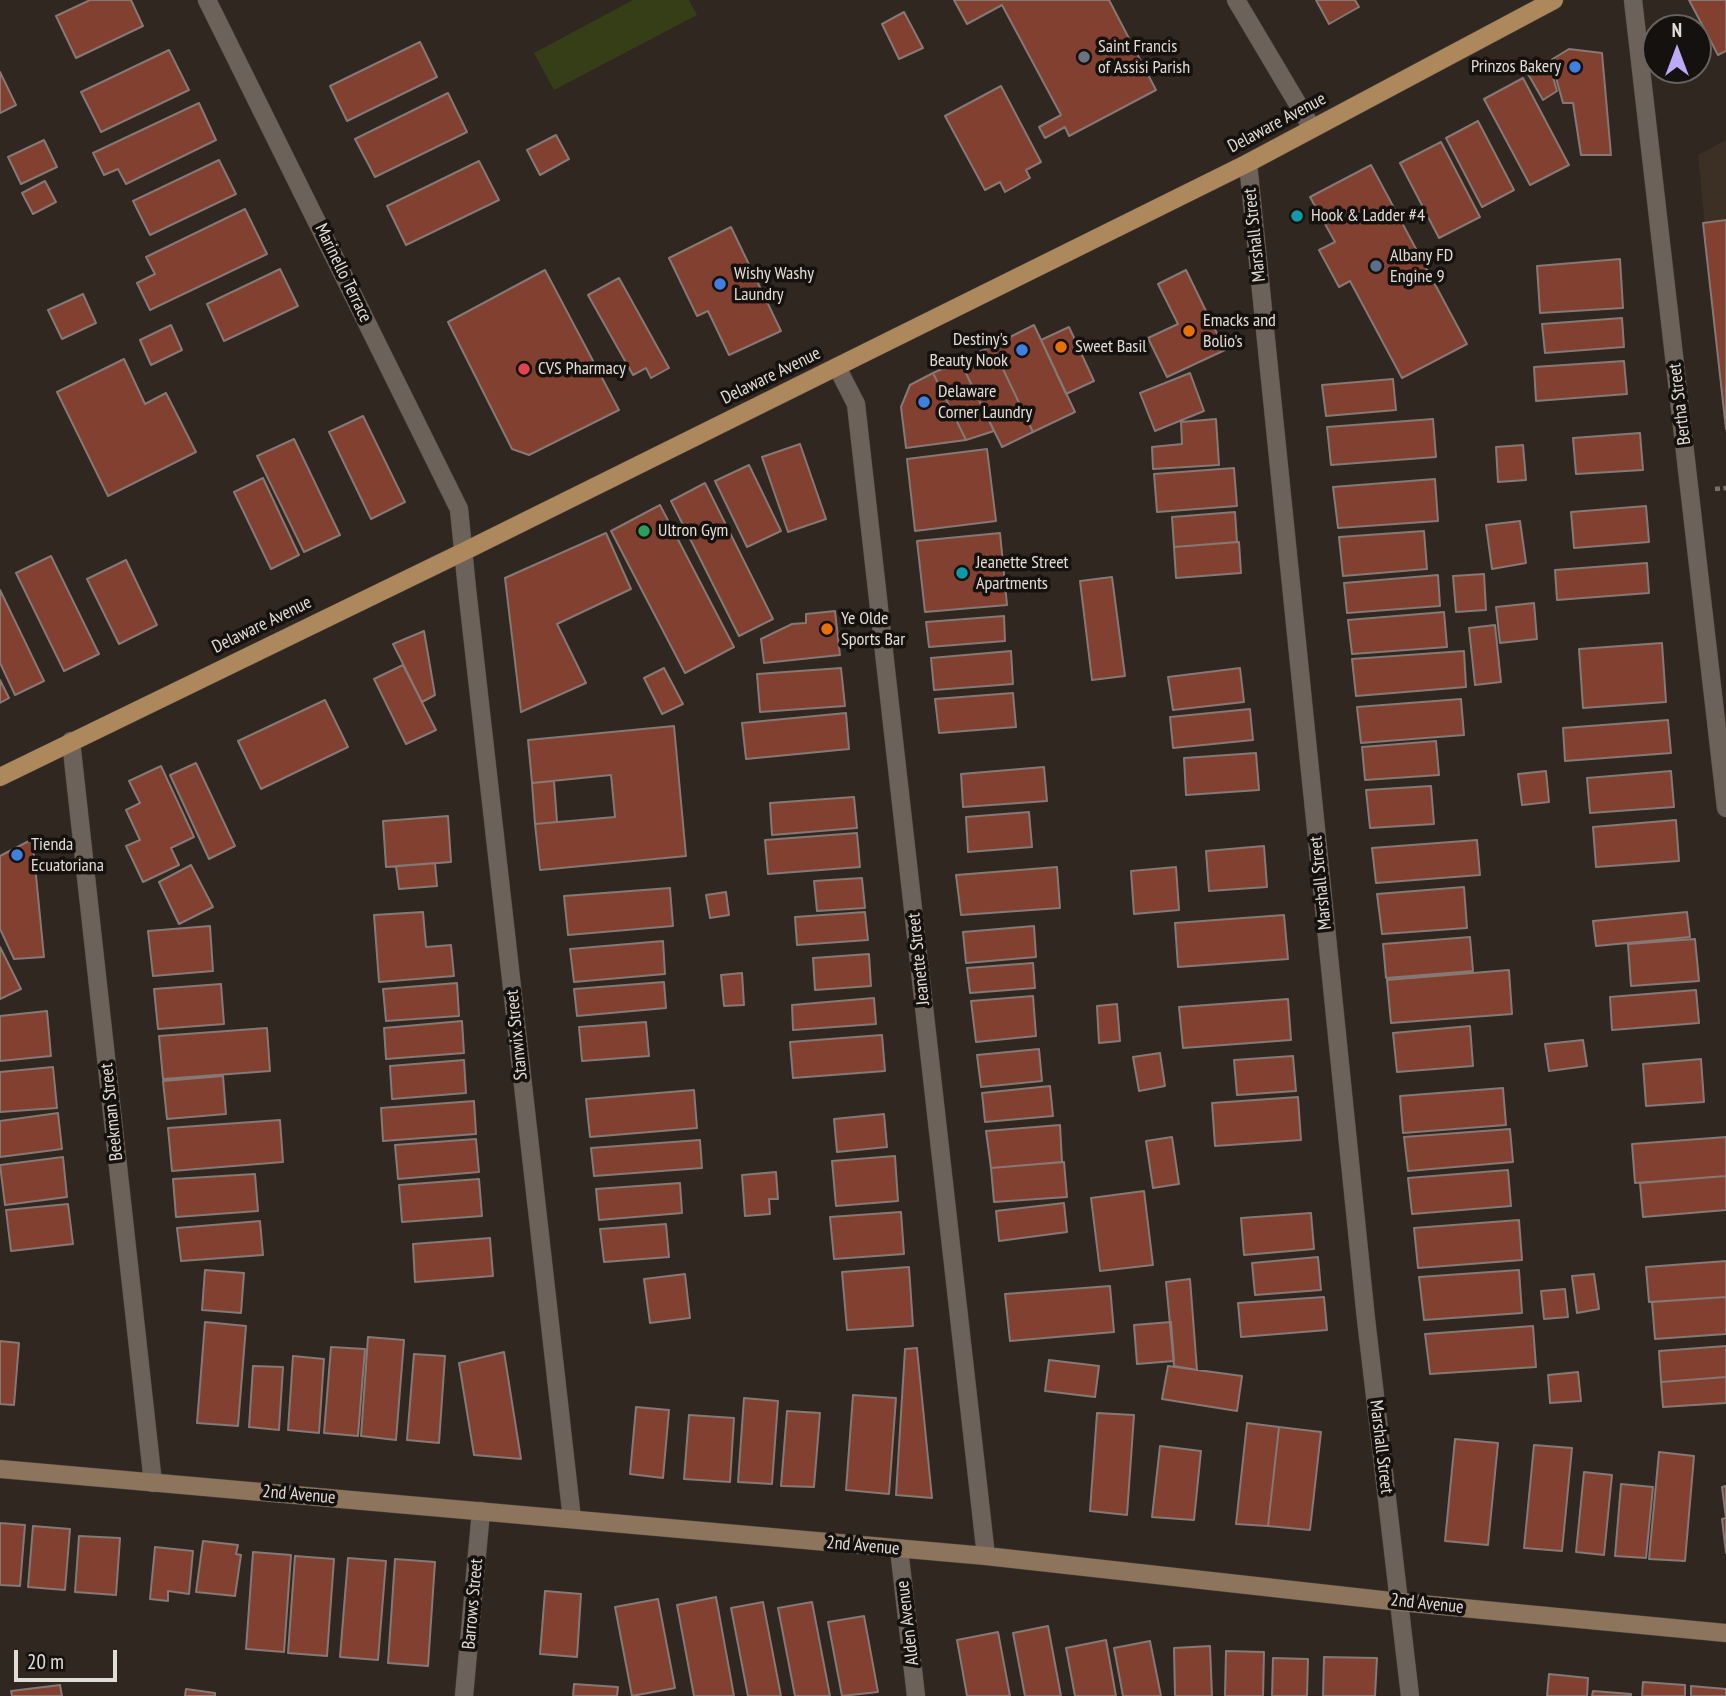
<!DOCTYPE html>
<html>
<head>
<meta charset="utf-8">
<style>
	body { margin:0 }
	#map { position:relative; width:1726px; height:1696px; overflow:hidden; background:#302720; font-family:"PT Sans Narrow",sans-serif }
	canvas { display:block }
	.north { position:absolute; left:1642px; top:14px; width:70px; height:70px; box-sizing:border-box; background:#15110e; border:2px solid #67625e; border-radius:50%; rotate:0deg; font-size:19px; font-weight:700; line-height:28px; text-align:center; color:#e2dcd7 }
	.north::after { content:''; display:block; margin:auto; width:24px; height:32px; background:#bcaaf6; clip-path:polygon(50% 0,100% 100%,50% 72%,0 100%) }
	.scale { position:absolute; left:14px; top:1650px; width:103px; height:32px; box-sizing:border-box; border:4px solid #e2dcd7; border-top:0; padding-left:9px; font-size:21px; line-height:24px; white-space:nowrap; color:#e2dcd7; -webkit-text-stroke:5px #15110e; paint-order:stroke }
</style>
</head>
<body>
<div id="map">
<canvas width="1726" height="1696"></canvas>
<div class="north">N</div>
<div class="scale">20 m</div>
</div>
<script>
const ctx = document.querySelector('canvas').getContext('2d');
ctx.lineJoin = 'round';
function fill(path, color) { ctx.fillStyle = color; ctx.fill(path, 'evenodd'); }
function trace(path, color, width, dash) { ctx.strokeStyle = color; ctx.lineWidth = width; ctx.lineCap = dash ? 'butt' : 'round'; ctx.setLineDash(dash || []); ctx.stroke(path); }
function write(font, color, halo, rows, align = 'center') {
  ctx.font = font + ' "PT Sans Narrow",sans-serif'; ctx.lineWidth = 7; ctx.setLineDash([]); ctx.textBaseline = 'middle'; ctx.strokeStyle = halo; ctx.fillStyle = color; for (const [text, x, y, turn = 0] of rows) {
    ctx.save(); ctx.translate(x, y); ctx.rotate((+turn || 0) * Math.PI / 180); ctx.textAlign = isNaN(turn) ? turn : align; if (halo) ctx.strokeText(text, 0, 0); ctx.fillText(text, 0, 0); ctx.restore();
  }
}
fill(new Path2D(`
	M1726 140V443L1698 155Z`), '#3c2f24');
fill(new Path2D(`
	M633 0H689L697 15 554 90 534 53Z`), '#363e17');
const building = new Path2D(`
	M90 0H131L143 26 76 58 56 16Z
	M954 0H1109L1156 90 1069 136 1065 127 1045 138 1039 127 1061 115 1002 5 967 24Z
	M1316 0H1355L1359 7 1329 24Z
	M1689 0H1726V51L1718 55Z
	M904 12 923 48 899 59 882 24Z
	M420 42 437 77 347 121 330 86Z
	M1569 49 1602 53 1611 155H1581L1573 103H1563L1551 60Z
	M169 50 189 90 101 132 81 92Z
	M1549 63 1557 91 1543 100 1528 74Z
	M0 72 16 105 0 113Z
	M1523 78 1569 165 1530 185 1484 99Z
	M1001 86 1041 162 1026 170 1030 178 1005 192 1000 182 985 190 945 116Z
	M448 93 467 132 375 177 355 139Z
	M199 103 216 140 126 184 118 169 104 175 93 153Z
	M1478 121 1514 190 1482 207 1446 138Z
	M556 135 569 159 540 175 527 150Z
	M44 140 57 167 21 184 8 157Z
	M1441 142 1480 217 1439 238 1400 163Z
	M219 160 236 194 150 235 133 201Z
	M479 161 499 200 406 245 387 206Z
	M1371 165 1467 344 1402 378 1350 281 1339 287 1319 250 1335 242 1310 197Z
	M45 181 56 202 33 214 22 193Z
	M245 209 267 254 150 310 137 283 155 274 146 257Z
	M1726 220V429L1703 223Z
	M731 227 781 331 729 355 708 311 697 316 669 258Z
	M1620 259 1623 308 1540 313 1537 266Z
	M280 269 298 306 224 341 207 304Z
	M545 270 619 410 529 455 512 449 448 322Z
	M1186 270 1225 350 1167 377 1148 338 1178 324 1158 284Z
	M619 278 669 368 651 378 646 368 633 375 588 295Z
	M83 294 96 323 62 339 48 310Z
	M1622 318 1624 347 1545 353 1542 324Z
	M171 325 182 350 151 365 140 340Z
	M1034 325 1075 412 1033 432 992 346Z
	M1069 327 1094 381 1066 394 1041 340Z
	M992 346 1033 432 1002 447 960 361Z
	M124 359 145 404 166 393 196 452 108 496 57 392Z
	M960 361 994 431 966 440 933 373Z
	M1624 361 1627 394 1536 401 1534 367Z
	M933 373 966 440 906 448 901 407 910 385Z
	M1190 373 1204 411 1155 431 1140 393Z
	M1393 379 1396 410 1326 416 1322 385Z
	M363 416 405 502 371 519 329 432Z
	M1216 419 1219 465 1153 469 1152 447 1182 444 1181 422Z
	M1433 419 1436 457 1331 465 1327 427Z
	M1640 433 1643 470 1576 474 1573 438Z
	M294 439 340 535 304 552 257 456Z
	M800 444 826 519 788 532 762 457Z
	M1523 445 1526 480 1498 482 1496 447Z
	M987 449 996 521 915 531 907 459Z
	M749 465 781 531 747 547 715 481Z
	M1234 468 1237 506 1157 512 1154 474Z
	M263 478 299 555 271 569 234 492Z
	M1435 479 1438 521 1338 528 1333 487Z
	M705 483 773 619 739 636 671 501Z
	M660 505 734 647 685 673 611 531Z
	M1646 506 1649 542 1574 548 1571 512Z
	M1235 512 1237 542 1174 547 1172 517Z
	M1520 521 1526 563 1492 569 1486 525Z
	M1424 531 1427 569 1343 576 1339 537Z
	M606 533 631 589 557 624 586 683 521 712 505 578Z
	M1000 533 1007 605 925 612 917 541Z
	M1239 542 1241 573 1176 578 1174 547Z
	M51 556 99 654 64 671 16 573Z
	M126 560 157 625 119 644 87 579Z
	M1647 563 1649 593 1557 600 1555 570Z
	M1484 574 1486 610 1456 612 1453 576Z
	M1438 575 1440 606 1347 613 1344 583Z
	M1112 577 1125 676 1092 680 1080 581Z
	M0 590 44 681 15 695 0 663Z
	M1534 603 1537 639 1500 643 1496 607Z
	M835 611 840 655 764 663 761 639 792 624 806 623V614Z
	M1444 612 1447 647 1352 654 1348 620Z
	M1004 616 1005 641 929 647 926 622Z
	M1495 625 1501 682 1475 685 1469 628Z
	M424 631 435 695 422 702 393 644Z
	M1662 643 1666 702 1583 708 1579 649Z
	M1011 651 1013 684 934 690 931 658Z
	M1464 651 1466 687 1356 696 1352 659Z
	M403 665 436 730 406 744 374 679Z
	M664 668 683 704 662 714 644 678Z
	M841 668 845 706 760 712 757 674Z
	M1240 668 1244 702 1173 710 1168 677Z
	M0 680 9 698 0 703Z
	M1013 693 1016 727 939 733 935 699Z
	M1461 699 1464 735 1361 743 1357 707Z
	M325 700 348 747 261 789 238 741Z
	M1250 709 1253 740 1173 748 1170 717Z
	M846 713 849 749 746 759 742 723Z
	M1668 720 1671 753 1565 761 1563 728Z
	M674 726 686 856 540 870 535 824 615 817 611 775 532 783 528 740Z
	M1436 741 1439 775 1365 780 1362 747Z
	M1256 753 1259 790 1186 795 1184 758Z
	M196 763 235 846 209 859 170 775Z
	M161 766 194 837 171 848 179 865 143 882 126 846 140 840 126 810 140 803 129 781Z
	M1044 767 1047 801 963 807 961 774Z
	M1546 771 1549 802 1522 805 1518 774Z
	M1671 771 1674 807 1590 813 1587 778Z
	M554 781 557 822 535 824 532 783Z
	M1431 786 1434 824 1370 828 1366 790Z
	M854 797 857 828 772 835 770 803Z
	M1029 812 1032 847 968 852 966 817Z
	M448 816 451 862 386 867 383 821Z
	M1676 820 1679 861 1596 867 1593 827Z
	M857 833 860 867 768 874 765 840Z
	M1477 840 1480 875 1376 883 1372 848Z
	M29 841 33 845 44 957 14 959 0 929V856Z
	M1264 846 1267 887 1209 891 1206 851Z
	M435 863 437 886 399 889 396 866Z
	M191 865 213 907 179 924 159 882Z
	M1057 867 1060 908 961 915 956 875Z
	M1176 867 1179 910 1134 914 1131 871Z
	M862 878 865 908 817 911 814 881Z
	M1464 887 1467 928 1382 934 1377 894Z
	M670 888 673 926 568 935 564 896Z
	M726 892 729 915 710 918 706 895Z
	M423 912 426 947 451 945 454 976 379 982 374 915Z
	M865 912 868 940 797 945 795 917Z
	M1687 912 1690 937 1596 946 1593 921Z
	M1284 915 1288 959 1178 967 1175 923Z
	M210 926 213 971 153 976 148 931Z
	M1034 926 1036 957 966 963 963 932Z
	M1470 937 1473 971 1386 978 1383 944Z
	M1695 939 1699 981 1631 986 1628 944Z
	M663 941 665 974 574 982 570 949Z
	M0 947 21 989 0 999Z
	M869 954 871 986 815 990 813 958Z
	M1033 963 1035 988 970 993 967 968Z
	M1509 970 1512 1014 1391 1023 1387 980Z
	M742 973 744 1005 724 1006 721 975Z
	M664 982 666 1008 577 1016 574 989Z
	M457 983 459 1016 386 1021 383 989Z
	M221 984 224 1024 158 1029 154 989Z
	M1696 990 1699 1023 1612 1030 1610 997Z
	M1033 996 1036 1036 976 1042 971 1001Z
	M874 998 876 1024 793 1030 792 1005Z
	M1288 999 1291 1040 1183 1048 1179 1007Z
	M1117 1004 1120 1041 1099 1043 1097 1006Z
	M47 1011 51 1056 0 1061V1016Z
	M462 1021 464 1053 386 1059 384 1028Z
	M646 1022 649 1056 582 1061 579 1027Z
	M1470 1026 1473 1066 1397 1072 1393 1033Z
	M267 1028 270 1071 163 1079 159 1036Z
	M882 1035 885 1071 793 1078 790 1042Z
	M1583 1040 1587 1066 1549 1071 1545 1044Z
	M1039 1049 1042 1081 981 1087 977 1055Z
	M1160 1053 1165 1086 1139 1091 1133 1057Z
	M1293 1056 1296 1091 1237 1095 1234 1060Z
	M1701 1059 1704 1102 1646 1106 1643 1064Z
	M464 1060 466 1093 392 1099 390 1066Z
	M53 1067 57 1108 0 1112V1072Z
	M223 1076 226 1114 167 1119 163 1081Z
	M1050 1086 1053 1116 985 1122 982 1093Z
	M1503 1088 1506 1125 1403 1133 1400 1096Z
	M694 1090 697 1128 590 1137 586 1099Z
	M1298 1097 1301 1140 1215 1146 1212 1103Z
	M474 1101 476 1134 383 1141 381 1108Z
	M58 1113 62 1149 0 1157V1121Z
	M884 1114 887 1147 837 1152 834 1119Z
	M280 1120 283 1162 172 1171 168 1128Z
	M1060 1125 1062 1162 991 1168 986 1131Z
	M1510 1129 1513 1162 1408 1171 1404 1137Z
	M1172 1137 1179 1184 1153 1188 1146 1141Z
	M1726 1137V1176L1635 1183 1632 1144Z
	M476 1139 479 1172 398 1179 395 1145Z
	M700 1140 702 1168 594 1176 591 1148Z
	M895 1156 898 1201 836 1206 832 1161Z
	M63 1157 67 1197 5 1205 0 1165Z
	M1064 1162 1067 1197 994 1202 991 1168Z
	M1508 1170 1511 1206 1412 1214 1408 1178Z
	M776 1172 778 1199H769L770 1214 745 1216 742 1175Z
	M255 1174 258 1211 176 1217 173 1179Z
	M1726 1176V1210L1643 1217 1640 1183Z
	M479 1179 482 1216 402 1222 399 1185Z
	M680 1183 682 1213 599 1220 596 1189Z
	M1144 1191 1153 1265 1100 1271 1091 1198Z
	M1064 1203 1067 1232 999 1241 996 1211Z
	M68 1204 73 1244 11 1251 6 1210Z
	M901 1212 904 1254 834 1259 830 1217Z
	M1311 1213 1314 1249 1244 1255 1241 1218Z
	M1519 1220 1522 1260 1418 1268 1414 1228Z
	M260 1221 263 1255 181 1261 177 1228Z
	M666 1224 669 1257 604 1262 600 1229Z
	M490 1238 493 1276 415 1282 413 1244Z
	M1318 1257 1321 1290 1255 1295 1252 1263Z
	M1726 1261V1297L1649 1302 1646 1267Z
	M909 1267 913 1326 847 1330 842 1272Z
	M205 1270 244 1273 241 1313 202 1310Z
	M1519 1270 1522 1313 1424 1320 1419 1277Z
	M685 1274 690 1318 650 1323 644 1279Z
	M1594 1274 1599 1309 1577 1313 1572 1276Z
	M1190 1279 1197 1370 1174 1366 1166 1282Z
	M1110 1286 1114 1332 1010 1341 1005 1294Z
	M1565 1289 1568 1317 1544 1319 1541 1291Z
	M1324 1297 1327 1330 1241 1337 1238 1303Z
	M1726 1297V1334L1655 1339 1652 1302Z
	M205 1322 246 1326 238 1426 197 1423Z
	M1171 1322 1174 1361 1137 1364 1134 1325Z
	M1533 1326 1536 1367 1430 1374 1425 1334Z
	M368 1337 404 1340 396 1440 361 1436Z
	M0 1341 19 1343 14 1405 0 1404Z
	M1726 1346V1377L1661 1382 1659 1351Z
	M331 1347 365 1349 358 1436 324 1433Z
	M917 1348 932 1498 896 1495 905 1349Z
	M504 1352 521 1459 474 1455 459 1363Z
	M414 1354 445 1356 439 1443 407 1440Z
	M293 1356 324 1359 319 1433 288 1430Z
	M1049 1360 1099 1366 1095 1397 1045 1391Z
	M253 1366 283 1367 279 1430 249 1427Z
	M1168 1366 1242 1376 1237 1411 1162 1399Z
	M1578 1372 1581 1401 1550 1403 1548 1375Z
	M1726 1377V1403L1663 1407 1661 1382Z
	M853 1395 896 1398 889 1494 846 1490Z
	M744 1398 778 1401 772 1484 738 1482Z
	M636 1407 669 1410 663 1478 630 1474Z
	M787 1411 820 1413 814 1487 781 1486Z
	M1097 1413 1134 1415 1127 1515 1090 1511Z
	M689 1415 734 1418 730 1482 684 1479Z
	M1247 1423 1279 1427 1268 1526 1236 1524Z
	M1279 1427 1321 1432 1310 1530 1268 1526Z
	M1455 1439 1498 1443 1488 1545 1445 1541Z
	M1534 1445 1572 1448 1562 1551 1524 1548Z
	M1160 1446 1201 1451 1194 1520 1152 1517Z
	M1659 1452 1694 1456 1685 1561 1649 1559Z
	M1584 1472 1612 1475 1604 1555 1576 1552Z
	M1621 1484 1653 1487 1646 1558 1615 1556Z
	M1726 1486V1553L1722 1519 1726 1518 1722 1487Z
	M0 1523 25 1525 20 1586 0 1585Z
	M33 1526 70 1529 65 1590 28 1587Z
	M79 1536 120 1538 116 1595 75 1592Z
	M203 1541 238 1545 236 1554 241 1555 235 1596 196 1592Z
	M155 1547 193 1551 189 1594 168 1591V1601L150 1599Z
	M253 1552 291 1555 284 1652 246 1649Z
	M295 1556 334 1559 327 1656 288 1653Z
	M348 1558 386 1561 378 1660 340 1657Z
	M395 1559 435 1562 428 1666 388 1663Z
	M545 1591 581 1594 577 1657 540 1654Z
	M716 1597 734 1696H694L677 1605Z
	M658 1599 675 1688 632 1696 615 1607Z
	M763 1602 781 1696H748L731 1608Z
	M812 1602 830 1696H795L778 1608Z
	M864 1616 878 1692 842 1696 828 1622Z
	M1048 1626 1061 1696H1025L1013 1633Z
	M998 1632 1010 1696H967L957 1640Z
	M1106 1640 1116 1696H1075L1066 1648Z
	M1150 1641 1161 1696H1123L1114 1648Z
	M1210 1646 1212 1696H1175L1174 1648Z
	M1226 1651 1264 1652 1263 1696H1225Z
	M1324 1657 1377 1658 1375 1696H1323Z
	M1273 1658 1308 1659 1307 1696H1272Z
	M1549 1674 1588 1678 1587 1696H1547Z
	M1643 1682 1685 1685V1696H1642Z
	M574 1684 618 1687 617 1696H573Z
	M60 1685 62 1696H12L11 1691Z
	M1691 1686 1726 1689V1696H1691Z
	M186 1689 215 1693V1696H185Z
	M1593 1691 1631 1694V1696H1592Z`);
fill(building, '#824030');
trace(building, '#867874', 2);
const street = new Path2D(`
	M207 0 459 509 467 589 572 1519
	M1236 0 1312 128
	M1633 0 1726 808
	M1248 163 1366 1319 1410 1696
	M837 367 856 404 986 1556
	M71 741 153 1483
	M899 1549 916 1696
	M464 1696 481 1511`);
const secondary = new Path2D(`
	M0 1469 986 1556 1400 1602 1726 1633`);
const primary = new Path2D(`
	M0 777 465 551 1248 163 1554 0`);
trace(street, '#4d453f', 19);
trace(secondary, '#4d453f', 19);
trace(primary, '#4d453f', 19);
trace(new Path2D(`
	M1715 489 1726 488`), '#79716b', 4.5, [5, 3.5]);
trace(street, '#6c625a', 18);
trace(secondary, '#8c755c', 18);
trace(primary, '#ad885d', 18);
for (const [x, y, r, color] of [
	[1084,57,7,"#6b7280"],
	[1575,67,7,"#3f7fe0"],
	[1297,216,7,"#0f9aa8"],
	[1376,266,7,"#5c6f8a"],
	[720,284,7,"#3f7fe0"],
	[1189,331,7,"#e8710a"],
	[1061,347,7,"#e8710a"],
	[1022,350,7,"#3f7fe0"],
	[524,369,7,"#e0444e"],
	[924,402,7,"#3f7fe0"],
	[644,531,7,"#2e9e5b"],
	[962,573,7,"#0f9aa8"],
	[827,629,7,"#e8710a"],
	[17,855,7,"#3f7fe0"]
]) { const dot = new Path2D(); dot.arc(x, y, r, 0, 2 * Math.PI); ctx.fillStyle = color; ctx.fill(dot); trace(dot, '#15110e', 2.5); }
write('18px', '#e2dcd7', '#15110e', [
	["Saint Francis",1098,47],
	["of Assisi Parish",1098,68],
	["Prinzos Bakery",1561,67,"right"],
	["Hook & Ladder #4",1311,216],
	["Albany FD",1390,256],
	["Engine 9",1390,277],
	["Wishy Washy",734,274],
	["Laundry",734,295],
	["Emacks and",1203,321],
	["Bolio's",1203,342],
	["Destiny's",1008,340,"right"],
	["Beauty Nook",1008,361,"right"],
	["Sweet Basil",1075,347],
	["CVS Pharmacy",538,369],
	["Delaware",938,392],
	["Corner Laundry",938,413],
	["Ultron Gym",658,531],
	["Jeanette Street",976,563],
	["Apartments",976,584],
	["Ye Olde",841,619],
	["Sports Bar",841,640],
	["Tienda",31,845],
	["Ecuatoriana",31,866]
], 'left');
write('18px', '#e2dcd7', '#15110e', [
	["Delaware Avenue",1277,123,-28],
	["Marshall Street",1255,235,-96],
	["Marinello Terrace",343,273,64],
	["Delaware Avenue",771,376,-26],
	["Bertha Street",1680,404,-97],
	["Delaware Avenue",262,625,-26],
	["Marshall Street",1321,883,-96],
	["Jeanette Street",919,959,-96],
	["Stanwix Street",517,1035,-96],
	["Beekman Street",112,1112,-96],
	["Marshall Street",1381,1447,83],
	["2nd Avenue",299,1495,5],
	["2nd Avenue",863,1546,5],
	["Barrows Street",473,1604,-85],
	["2nd Avenue",1427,1604,6],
	["Alden Avenue",908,1623,-97]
]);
</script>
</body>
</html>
